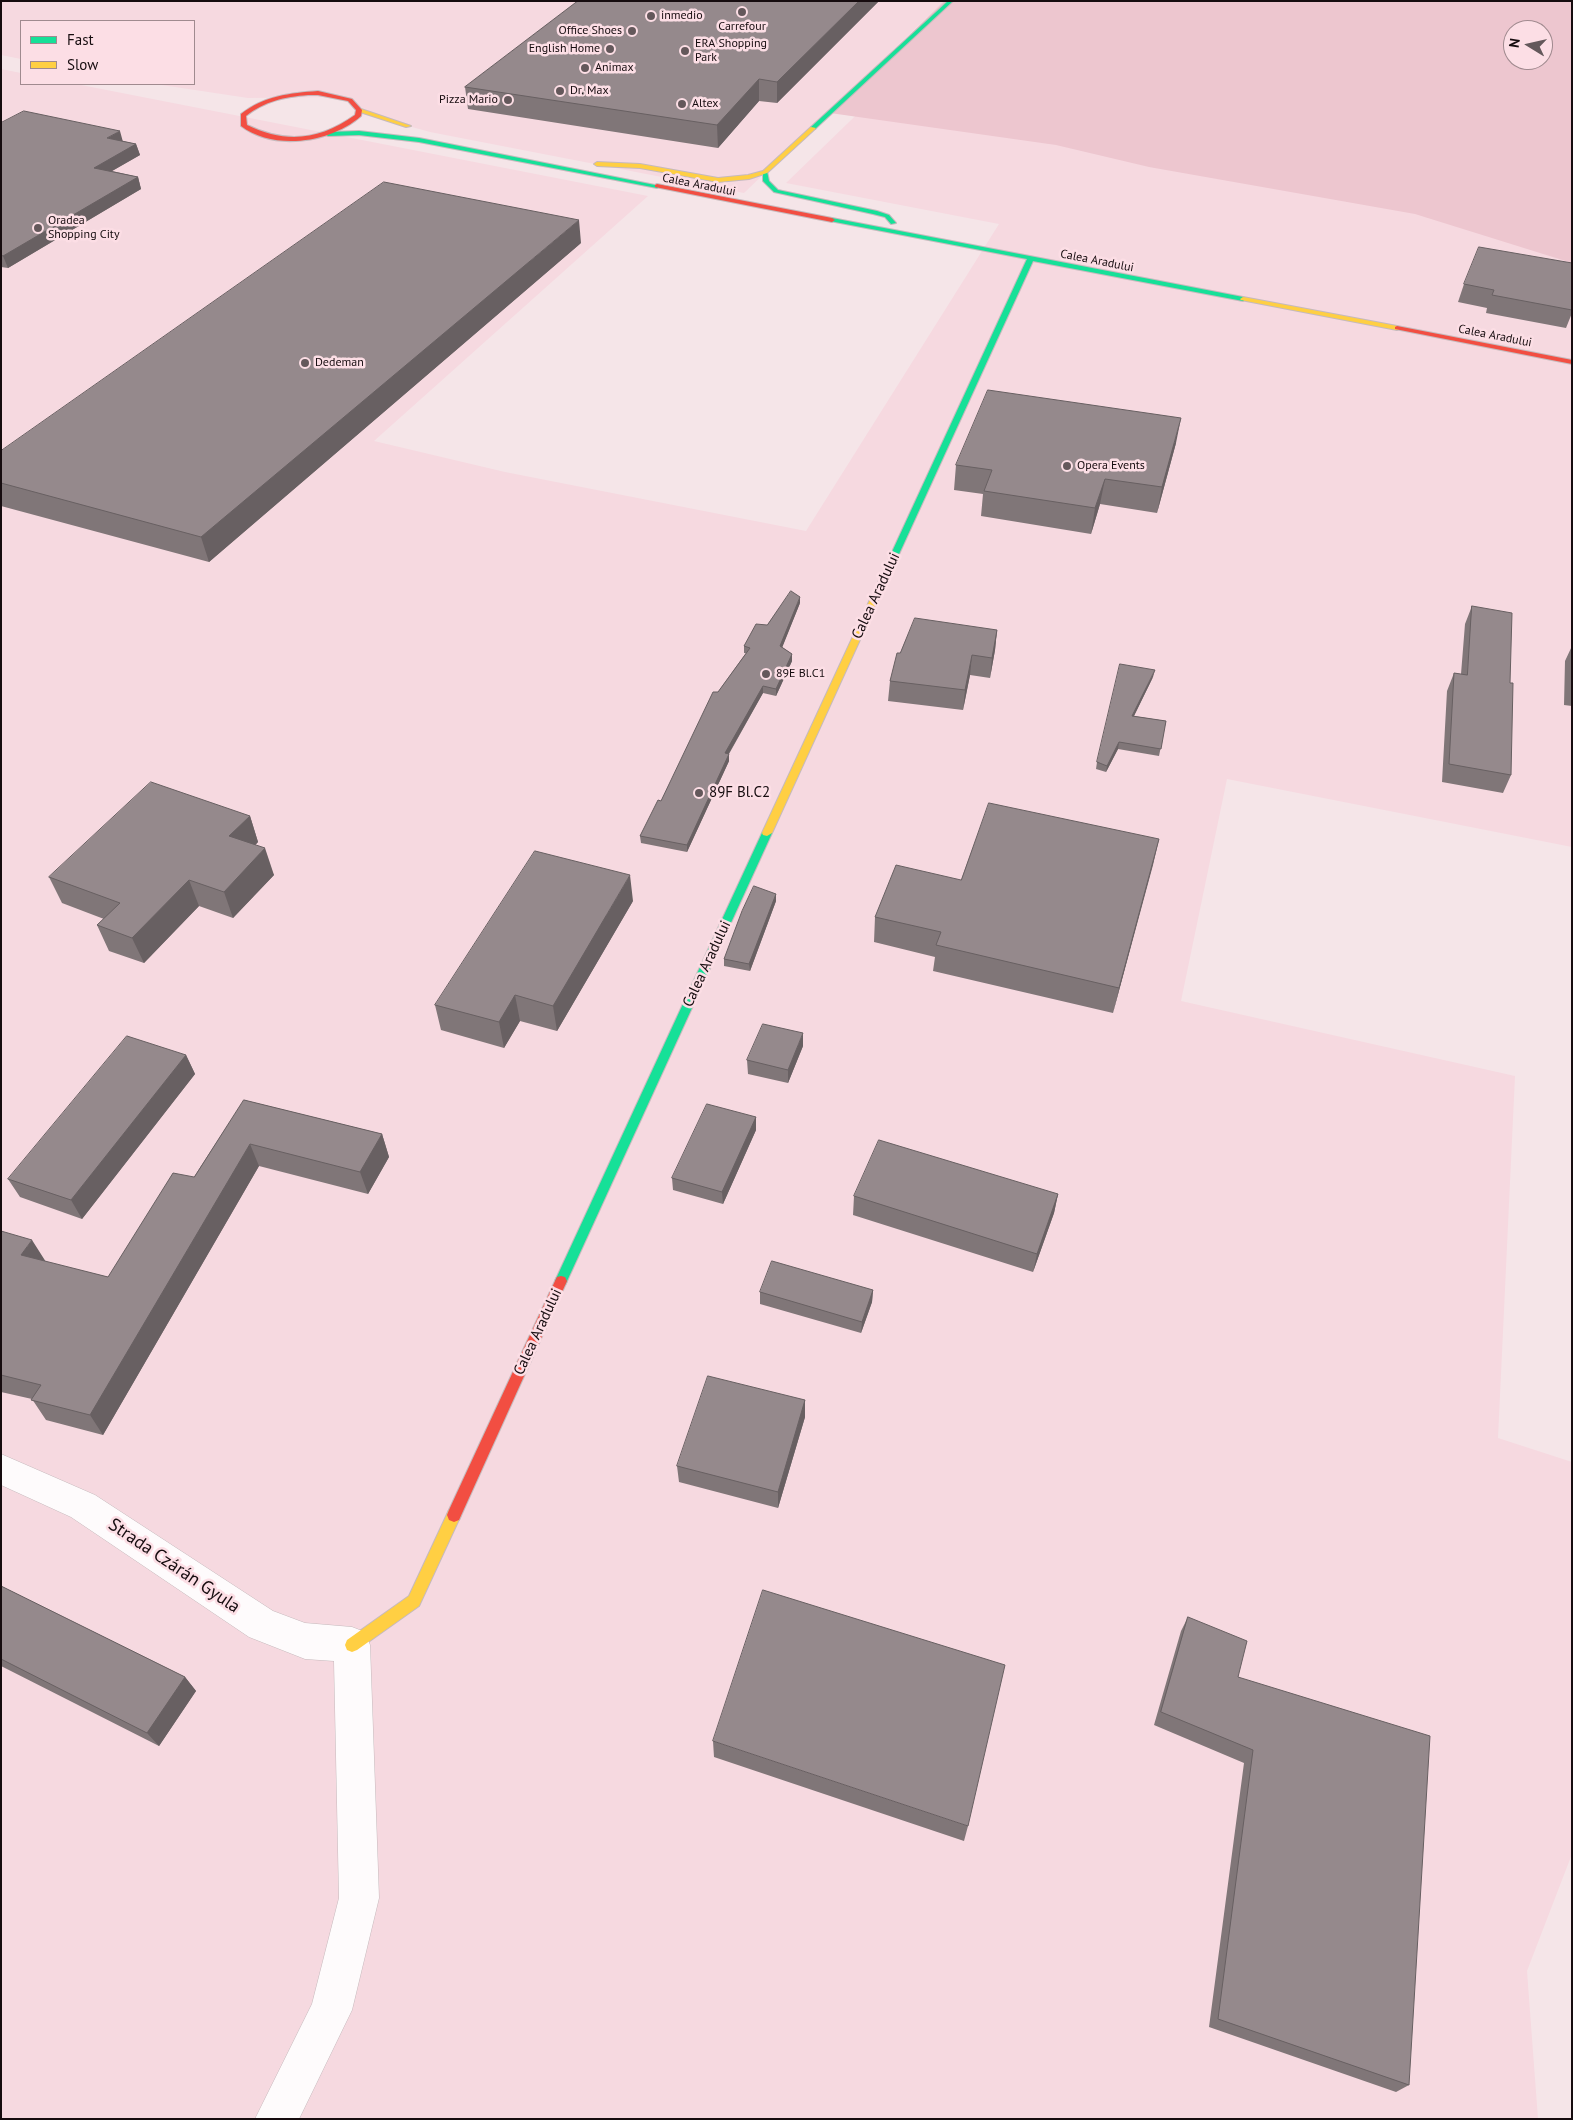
<!DOCTYPE html>
<html>
<head>
<meta charset="utf-8">
<style>
	body { margin:0 }
	#map { position:relative; width:1573px; height:2120px; overflow:hidden; background:#f5e5e8; font-family:"PT Sans",sans-serif }
	canvas { display:block }
	.frame { position:absolute; inset:0; border:2px solid #160c0f; pointer-events:none }
	.legend { position:absolute; left:20px; top:20px; width:175px; height:65px; box-sizing:border-box; background:#fcdee5; border:1px solid #a08a8f; margin:0; padding:6px 9px; list-style:none; font-size:15px; color:#160c0f }
	.legend li { display:flex; align-items:center; gap:10px; height:25px }
	.legend b { width:25px; border:1px solid #a08a8f }
	.north { position:absolute; left:1503px; top:20px; width:50px; height:50px; box-sizing:border-box; background:#fcdee5; border:1px solid #a08a8f; border-radius:50%; rotate:279deg; font-size:14px; font-weight:700; line-height:20px; text-align:center; color:#160c0f }
	.north::after { content:''; display:block; margin:auto; width:18px; height:22px; background:#64585b; clip-path:polygon(50% 0,100% 100%,50% 72%,0 100%) }
</style>
</head>
<body>
<div id="map">
<canvas width="1573" height="2120"></canvas>
<div class="frame"></div>
<ul class="legend">
<li><b style="height:6px;background:#16e098"></b>Fast</li>
<li><b style="height:6px;background:#ffcf43"></b>Slow</li>
</ul>
<div class="north">N</div>
</div>
<script>
const ctx = document.querySelector('canvas').getContext('2d');
ctx.lineJoin = 'round';
function fill(path, color) { ctx.fillStyle = color; ctx.fill(path, 'evenodd'); }
function trace(path, color, width, dash) { ctx.strokeStyle = color; ctx.lineWidth = width; ctx.lineCap = dash ? 'butt' : 'round'; ctx.setLineDash(dash || []); ctx.stroke(path); }
function write(font, color, halo, rows, align = 'center') {
  ctx.font = font + ' "PT Sans",sans-serif'; ctx.lineWidth = 5; ctx.setLineDash([]); ctx.textBaseline = 'middle'; ctx.strokeStyle = halo; ctx.fillStyle = color; for (const [text, x, y, turn = 0] of rows) {
    ctx.save(); ctx.translate(x, y); ctx.rotate((+turn || 0) * Math.PI / 180); ctx.textAlign = isNaN(turn) ? turn : align; if (halo) ctx.strokeText(text, 0, 0); ctx.fillText(text, 0, 0); ctx.restore();
  }
}
fill(new Path2D(`
	M1 1H944L744 193 430 132 383 119 342 97 248 98 155 84H194V21H21V59L1 55Z
	M974 1H1572V847L1227 779 1181 1001 1515 1076 1498 1438 1572 1462V1854L1527 1971 1538 2119H1V69L21 73V84H76L648 196 374 441 505 472 806 531 999 224 786 183ZM1513 30H1543V60H1513Z`), '#f6d9e0');
fill(new Path2D(`
	M944 1H1572V263L1415 214 1149 167 1056 145 830 113ZM1513 30H1543V60H1513Z`), '#edc6cf');
const street = new Path2D(`
	M1 1454 95 1495 273 1611 305 1623 352 1627 365 1632 370 1645 379 1898 352 2010 299 2119H255L312 2004 339 1898 334 1661 305 1659 249 1637 71 1517 1 1485Z`);
const fast = new Path2D(`
	M948 1H953L815 129H811V127Z
	M359 131 419 138 660 186 657 188 419 142 359 135 328 136 325 134 328 132Z
	M763 171H767L769 181 778 190 877 211 889 215 896 223 891 224 885 217 873 214 774 192 763 181Z
	M832 218 1243 297 1246 299 1243 301 1033 261 894 565 890 568 886 565 1027 259 830 221 829 220Z
	M767 830 772 833 567 1281 565 1285 561 1286 557 1285 555 1281 762 833Z`);
const slow = new Path2D(`
	M357 109H361L411 126 406 127 357 111Z
	M811 127 816 128 767 173 749 179 718 182 640 168 597 166 594 164 597 162 640 164 718 178 748 175 763 171Z
	M1243 297 1397 326 1400 328 1397 330 1241 300 1240 299Z
	M890 562 894 565 772 833 767 836 763 835 762 833 886 565Z
	M454 1508 459 1510 461 1515 419 1606 357 1650 352 1652 347 1650 345 1645 347 1640 409 1596 449 1510Z`);
const jam = new Path2D(`
	M318 91 352 99 362 110 361 116C331 143 274 151 241 126V114C264 96 290 93 318 91ZM308 95H318L348 101 356 110 355 115C320 140 286 144 247 125L246 116C265 101 284 97 308 95Z
	M657 184 832 218 835 220 832 222 655 187V185Z
	M1397 326 1572 360V364L1395 329V327Z
	M561 1276 565 1277 567 1281 459 1520 454 1522 449 1520 447 1515 449 1510 555 1281 557 1277Z`);
trace(street, '#c6babd', 1);
trace(fast, '#c6babd', 2);
trace(slow, '#c6babd', 2);
trace(jam, '#c6babd', 2);
fill(street, '#fefbfc');
fill(fast, '#16e098');
fill(slow, '#ffcf43');
fill(jam, '#f24e42');
fill(new Path2D(`
	M578 1H879L777 103 759 101 718 148 468 109 465 87Z
	M1 123 123 141 136 144 140 155 112 171 138 177 141 189 8 268 1 267Z
	M581 243 209 562 1 506V451Z
	M1572 263V313L1566 328 1486 313 1487 308 1458 302 1464 284Z
	M1176 443 1157 513 1100 504 1091 534 981 516 983 494 954 490 956 465Z
	M800 603 782 647 792 654V661L776 696 763 693 729 754V761L687 852 641 843 640 836 661 801 718 692 746 653H744V646Z
	M1472 606 1510 683 1511 775 1503 793 1442 782 1447 691 1454 673 1461 674 1465 624Z
	M997 630 995 650 990 678 970 675 963 710 888 701 890 681 900 653Z
	M1572 646V706L1564 705 1565 661Z
	M1153 677 1134 716 1166 721 1159 756 1118 749 1106 772 1096 769 1097 762Z
	M250 816 258 842 255 845 274 875 233 918 199 906 144 963 109 951 97 925 104 919 62 903 49 877Z
	M1159 839 1113 1013 933 971 935 957 874 942 875 917 961 880Z
	M776 894V901L750 971 724 966V959Z
	M633 901 557 1031 520 1021 504 1048 441 1030 435 1005Z
	M803 1046 788 1083 748 1074 747 1060Z
	M186 1055 195 1074 82 1219 20 1197 8 1179Z
	M244 1100 382 1134 389 1157 368 1194 259 1166 103 1435 46 1420 32 1399 1 1392V1231L46 1262 108 1277 194 1177Z
	M756 1117V1130L723 1204 673 1190 672 1178Z
	M1058 1194 1054 1213 1033 1272 853 1215 854 1196Z
	M873 1290 872 1302 861 1333 760 1304V1292Z
	M805 1400V1417L778 1508 679 1482 677 1466Z
	M1 1586 185 1677 196 1691 159 1746 1 1666Z
	M1188 1617 1238 1677 1409 2085 1396 2092 1209 2027 1244 1763 1154 1725 1181 1631Z
	M713 1741 968 1826 964 1841 714 1757Z`), '#807678');
fill(new Path2D(`
	M859 1H879L777 103V82Z
	M759 79V101L718 148 717 125Z
	M120 131 123 142 107 138Z
	M136 144 140 155 98 179 94 168Z
	M138 177 141 189 8 268 3 256Z
	M579 220 581 243 209 562 201 537Z
	M1181 418 1176 443 1157 513 1162 487Z
	M1105 479 1100 504 1091 534 1095 508Z
	M800 597V603L780 653V646Z
	M997 630 995 650 990 678 992 658Z
	M792 654V661L776 696V689Z
	M972 655 970 675 963 710 965 690Z
	M1155 670 1153 677 1131 722 1132 716Z
	M763 686V693L725 760V753Z
	M1119 742 1118 749 1106 772 1107 766Z
	M729 754V761L687 852V845Z
	M250 816 258 842 239 862 229 836Z
	M1159 839 1153 865 1113 1013 1119 988Z
	M265 848 274 875 233 918 224 892Z
	M630 875 633 901 557 1031 553 1006Z
	M189 880 199 906 144 963 132 938Z
	M776 894V901L750 971 749 964Z
	M515 995 520 1021 504 1048 499 1022Z
	M803 1033V1046L788 1083V1070Z
	M186 1055 195 1074 82 1219 71 1200Z
	M756 1117V1130L723 1204 722 1192Z
	M382 1134 389 1157 368 1194 360 1172Z
	M250 1144 259 1166 103 1435 90 1415Z
	M1058 1194 1054 1213 1033 1272 1037 1254Z
	M32 1240 46 1262 21 1255Z
	M873 1290 872 1302 861 1333 862 1322Z
	M805 1400V1417L778 1508V1492Z
	M185 1677 196 1691 159 1746 147 1733Z`), '#686062');
const building = new Path2D(`
	M578 1H859L777 82 759 79 717 125 465 87Z
	M24 111 120 131 107 138 136 144 94 168 138 177 3 256 1 255V123Z
	M384 182 579 220 201 537 1 483V451Z
	M1479 247 1572 263V310L1492 295 1494 290 1464 284Z
	M988 390 1181 418 1162 487 1105 479 1095 508 984 491 992 470 956 465Z
	M791 591 800 597 780 646 792 654 776 689 763 686 725 753 729 754 687 845 640 836 658 800 661 801 713 692H718L750 648 744 646 756 624 767 625Z
	M1472 606 1512 613 1510 683H1513L1511 775 1449 764 1454 673 1467 675Z
	M915 618 997 630 992 658 972 655 965 690 890 681 897 653H900Z
	M1120 664 1155 670 1132 716 1166 721 1161 749 1119 742 1107 766 1097 762Z
	M151 782 250 816 229 836 265 848 224 892 189 880 132 938 97 925 120 903 49 877Z
	M989 803 1159 839 1119 988 936 945 941 932 875 917 896 865 961 880Z
	M535 851 630 875 553 1006 515 995 499 1022 435 1005Z
	M754 886 776 894 749 964 724 959 742 911Z
	M763 1024 803 1033 788 1070 747 1060Z
	M127 1036 186 1055 71 1200 8 1179Z
	M244 1100 382 1134 360 1172 250 1144 90 1415 31 1400 41 1385 1 1375V1231L32 1240 21 1255 108 1277 173 1173 194 1177Z
	M707 1104 756 1117 722 1192 672 1178Z
	M879 1140 1058 1194 1037 1254 854 1196Z
	M772 1261 873 1290 862 1322 760 1292Z
	M708 1376 805 1400 778 1492 677 1466Z
	M1 1586 185 1677 147 1733 1 1659Z
	M763 1590 1005 1665 968 1826 713 1741Z
	M1188 1617 1247 1641 1238 1677 1430 1736 1409 2085 1218 2019 1253 1750 1161 1712Z`);
fill(building, '#95898c');
trace(building, '#686062', 1);
for (const [x, y, r, color] of [
	[742,12,5,"#64585b"],
	[651,16,5,"#64585b"],
	[632,31,5,"#64585b"],
	[610,49,5,"#64585b"],
	[685,51,5,"#64585b"],
	[585,68,5,"#64585b"],
	[560,91,5,"#64585b"],
	[508,100,5,"#64585b"],
	[682,104,5,"#64585b"],
	[38,228,5,"#64585b"],
	[305,363,5,"#64585b"],
	[1067,466,5,"#64585b"],
	[766,674,5,"#64585b"],
	[699,793,5,"#64585b"]
]) { const dot = new Path2D(); dot.arc(x, y, r, 0, 2 * Math.PI); ctx.fillStyle = color; ctx.fill(dot); trace(dot, '#fcdee5', 2); }
write('12px', '#160c0f', '#fcdee5', [
	["inmedio",661,16],
	["Carrefour",742,27,"center"],
	["Office Shoes",622,31,"right"],
	["ERA Shopping",695,44],
	["Park",695,58],
	["English Home",600,49,"right"],
	["Animax",595,68],
	["Dr. Max",570,91],
	["Pizza Mario",498,100,"right"],
	["Altex",692,104],
	["Oradea",48,221],
	["Shopping City",48,235],
	["Dedeman",315,363],
	["Opera Events",1077,466],
	["89E Bl.C1",776,674]
], 'left');
write('12px', '#160c0f', '#fcdee5', [
	["Calea Aradului",699,185,11],
	["Calea Aradului",1097,261,11],
	["Calea Aradului",1495,336,11]
]);
write('15px', '#160c0f', '#fcdee5', [
	["Calea Aradului",876,596,-65],
	["Calea Aradului",707,964,-65],
	["Calea Aradului",538,1332,-65]
]);
write('15px', '#160c0f', '#fcdee5', [
	["89F Bl.C2",709,793]
], 'left');
write('18px', '#160c0f', '#fcdee5', [
	["Strada Czárán Gyula",174,1566,34]
]);
</script>
</body>
</html>
